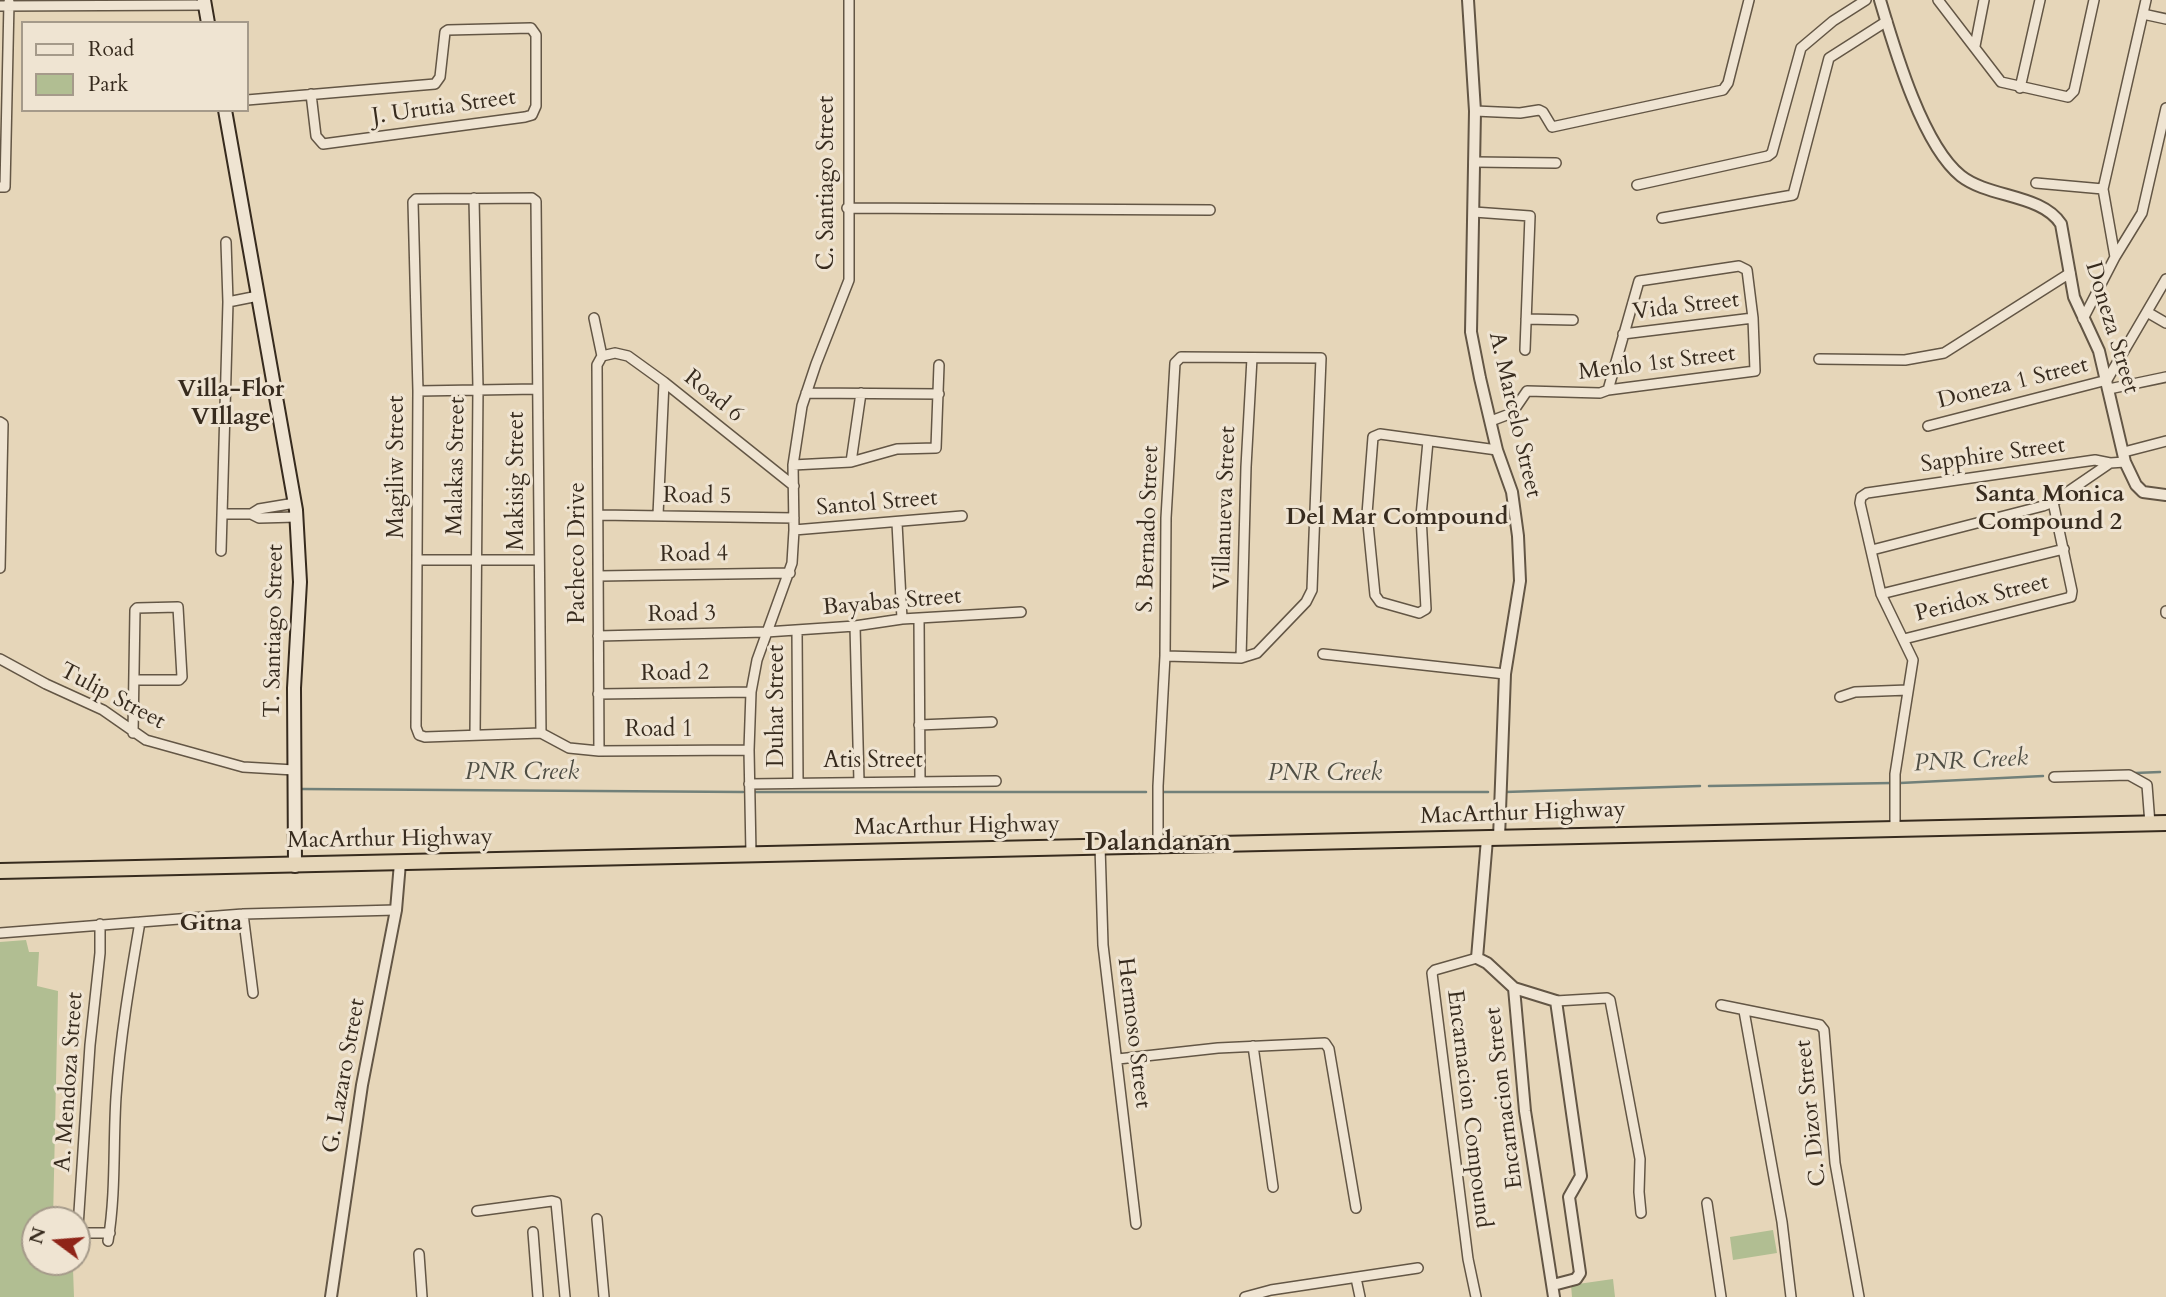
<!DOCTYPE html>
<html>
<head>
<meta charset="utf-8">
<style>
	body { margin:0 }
	#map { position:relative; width:2166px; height:1297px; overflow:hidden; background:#e6d6b9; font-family:Cardo,serif }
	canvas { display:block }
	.legend { position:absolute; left:21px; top:21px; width:228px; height:91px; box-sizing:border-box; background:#efe4d2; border:2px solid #a59a8a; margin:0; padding:9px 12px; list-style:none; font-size:21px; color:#372b1e }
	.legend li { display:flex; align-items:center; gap:14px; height:35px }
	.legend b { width:35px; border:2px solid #a59a8a }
	.north { position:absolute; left:21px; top:1206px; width:70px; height:70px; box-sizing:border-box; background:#efe4d2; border:2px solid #a59a8a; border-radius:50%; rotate:286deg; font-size:19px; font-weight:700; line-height:28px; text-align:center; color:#372b1e }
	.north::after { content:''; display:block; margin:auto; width:24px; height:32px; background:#8f2418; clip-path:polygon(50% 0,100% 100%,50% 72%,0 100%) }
</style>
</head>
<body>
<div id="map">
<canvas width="2166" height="1297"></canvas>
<ul class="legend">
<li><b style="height:9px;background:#efe4d2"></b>Road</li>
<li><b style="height:19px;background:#b1be92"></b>Park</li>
</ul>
<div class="north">N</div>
</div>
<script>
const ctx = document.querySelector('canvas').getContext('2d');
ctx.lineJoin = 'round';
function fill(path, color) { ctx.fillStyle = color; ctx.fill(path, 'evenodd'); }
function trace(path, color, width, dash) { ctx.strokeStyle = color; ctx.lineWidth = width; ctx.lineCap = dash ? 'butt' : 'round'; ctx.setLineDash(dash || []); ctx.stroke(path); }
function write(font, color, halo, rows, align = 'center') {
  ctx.font = font + ' Cardo,serif'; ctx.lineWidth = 6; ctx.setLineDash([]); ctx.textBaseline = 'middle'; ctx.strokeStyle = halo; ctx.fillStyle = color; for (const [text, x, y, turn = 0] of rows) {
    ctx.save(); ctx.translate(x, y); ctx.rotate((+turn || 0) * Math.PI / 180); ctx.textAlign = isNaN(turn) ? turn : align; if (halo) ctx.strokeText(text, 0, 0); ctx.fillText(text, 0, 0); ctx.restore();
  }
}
fill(new Path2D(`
	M26 940 29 952H39L37 986 58 991 53 1220H35V1262H58L73 1269 74 1297H0V942Z
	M1773 1230 1777 1253 1733 1260 1730 1237Z
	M1613 1279 1615 1297H1572L1571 1285Z`), '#b1be92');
trace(new Path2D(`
	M2135 773 2160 772
	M1900 783 2043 776
	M1709 786 1892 783
	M302 789 743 792
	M755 792H1146
	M1163 792H1488
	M1505 792 1700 786`), '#718079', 2.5);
const minor = new Path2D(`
	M1938 0 2001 82 2068 97 2074 91 2094 0
	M0 6 205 5
	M2143 14 2166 19
	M1975 46 1984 0
	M2020 88 2040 0
	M247 100 435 84 440 77 445 32 448 30 531 28 536 35V106L532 115 525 117 323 144 316 136 311 94
	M1475 111 1520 113 1539 110 1543 112 1552 127 1723 90 1728 83 1749 0
	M1474 162 1556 163
	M2036 183 2103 189
	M1637 185 1768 156 1772 153 1801 48 1833 21 1866 0
	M0 187H5L9 2
	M474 198 478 388 475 735
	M532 198 536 201 541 733 425 737 419 735 416 727 418 391 413 202 416 199Z
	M847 208 1210 210
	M1474 212 1530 216 1525 350
	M1662 218 1793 195 1829 58 1887 21
	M2115 257 2103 189 2146 0
	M228 302 258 296
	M2147 312 2166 323
	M594 318 602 356
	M1526 319 1573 320
	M2083 319 2115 257 2142 213 2166 108
	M1623 334 1753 318
	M602 356 615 353 628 356 664 382 794 486
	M1819 359 1905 360 1944 353 2070 273
	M2109 389 2166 377
	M418 391 537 389
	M806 393 939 394
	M1491 421 1512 413 1527 391 1600 393 1608 390 1755 371 1753 318 1747 270 1739 266 1639 281 1608 390
	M0 422 3 424 0 568
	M1928 426 2107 380 2166 279
	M1428 441 1421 516 1426 609 1419 613 1380 602 1375 595 1367 514 1373 437 1380 434 1497 450
	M2124 452 2166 441
	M851 462 861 393
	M793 465 851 462 897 449 936 448 939 365
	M223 514H251L259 518 296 517
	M251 514 259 509 295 503
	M599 515 794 518
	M658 515 664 382
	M897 523 902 619
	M794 530 962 516
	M1872 550 2043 506 2053 502 2110 463
	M221 551 228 302 226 242
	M417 560H538
	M599 576 790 573
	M1881 594 2064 549
	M2166 611V613
	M919 618 920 781
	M855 626 859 782
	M797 630 798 782
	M598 636 766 632 855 626 902 619 1021 612
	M1904 639 2071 597 2072 591 2053 502
	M1323 654 1505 674
	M1241 658 1246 467 1252 358
	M0 659 46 684 103 710 146 740 243 767 294 770
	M598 694 751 692
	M1840 697 1855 692 1908 690
	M919 725 992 722
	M133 733 135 610 137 608 178 607 182 677 179 680H134
	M541 733 569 748 599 751 749 750
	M599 751 597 365 602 356
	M2054 777 2129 775 2147 785 2150 824
	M749 784 996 781
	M1895 830V774L1913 660 1881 594 1860 503 1861 497 1867 493 2095 460 2110 463 2125 462
	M1100 846 1103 945 1136 1224
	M1158 846V786L1165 656 1166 518 1175 363 1181 357 1321 358 1313 562 1312 590 1306 602 1257 653 1241 658 1165 656
	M751 854 749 750 751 692 757 660 792 563 794 530 793 465 802 406 816 364 849 280V0
	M243 914 253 993
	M0 933 243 914 396 910
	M1556 1001 1607 998 1610 1000 1640 1159 1639 1192 1641 1213
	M1721 1005 1820 1025 1824 1030 1835 1163 1859 1297
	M1744 1011 1782 1222 1791 1297
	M1253 1046 1273 1187
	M1118 1059 1218 1048 1325 1043 1329 1049 1356 1208
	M1707 1203 1721 1297
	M477 1211 552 1201 556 1202 565 1297
	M597 1219 604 1297
	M533 1232 538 1297
	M78 1233H110
	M108 1241C116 1193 113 1145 116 1097 120 1038 130 980 140 922
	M77 1242 90 1045 100 953V924
	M419 1254 422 1297
	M1356 1278 1360 1297
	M1245 1297 1271 1290 1418 1268
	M1476 1297 1468 1259 1432 973 1435 970 1477 958`);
const tertiary = new Path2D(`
	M1468 0 1475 111 1471 332 1480 378 1497 450 1512 492 1518 536 1520 581 1505 674 1499 838
	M1880 0C1894 47 1922 145 1961 176 1989 198 2042 194 2061 224L2074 297 2099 351 2125 462 2136 485 2143 492 2166 495
	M1487 839 1477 958 1487 963 1514 988 1525 1111 1554 1297
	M1514 988 1556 1001 1581 1176 1569 1197 1580 1273 1576 1279 1553 1285
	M331 1297 362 1085 396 910 400 863`);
const secondary = new Path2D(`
	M204 0 208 23
	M225 110 296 510 300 582 294 688 295 866`);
const trunk = new Path2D(`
	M0 871 2166 823`);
trace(minor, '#635645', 12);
trace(tertiary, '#635645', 14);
trace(secondary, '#372b1e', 16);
trace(trunk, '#372b1e', 18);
trace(minor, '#efe4d2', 9);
trace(tertiary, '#efe4d2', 10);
trace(secondary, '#efe4d2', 12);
trace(trunk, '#e6d6b9', 14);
write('23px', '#372b1e', '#efe4d2', [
	["J. Urutia Street",444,108,-8],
	["C. Santiago Street",828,183,-90],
	["Vida Street",1686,307,-7],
	["Doneza Street",2111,328,73],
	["Menlo 1st Street",1657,364,-7],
	["Doneza 1 Street",2013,384,-14],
	["Road 6",713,397,39],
	["A. Marcelo Street",1514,415,77],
	["Sapphire Street",1993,456,-8],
	["Malakas Street",457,466,-89],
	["Magiliw Street",398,467,-90],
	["Makisig Street",518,481,-90],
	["Road 5",697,497,1],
	["Santol Street",877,504,-5],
	["Villanueva Street",1226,508,-88],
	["S. Bernado Street",1149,529,-88],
	["Pacheco Drive",579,553,-90],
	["Road 4",694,555,-1],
	["Peridox Street",1982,599,-14],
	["Bayabas Street",892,603,-5],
	["Road 3",682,615,-1],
	["T. Santiago Street",275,631,-89],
	["Road 2",675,674,-1],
	["Tulip Street",112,697,28],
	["Duhat Street",778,706,-90],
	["Road 1",659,731],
	["Atis Street",873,762],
	["MacArthur Highway",1523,814,-2],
	["MacArthur Highway",957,827,-1],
	["MacArthur Highway",390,840,-1],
	["Hermoso Street",1133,1033,83],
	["G. Lazaro Street",345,1076,-80],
	["A. Mendoza Street",70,1082,-86],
	["Encarnacion Street",1505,1098,-97],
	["Encarnacion Compound",1468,1109,83],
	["C. Dizor Street",1812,1113,-96]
]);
write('bold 24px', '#372b1e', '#efe4d2', [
	["Villa-Flor",231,390],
	["VIllage",231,418],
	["Santa Monica",2050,495],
	["Compound 2",2050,523],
	["Del Mar Compound",1397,518],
	["Gitna",211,924]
]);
write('italic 24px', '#4f4e44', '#efe4d2', [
	["PNR Creek",1971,762,-3],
	["PNR Creek",522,773],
	["PNR Creek",1325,774]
]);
write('bold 26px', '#372b1e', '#efe4d2', [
	["Dalandanan",1158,844]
]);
</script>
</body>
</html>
